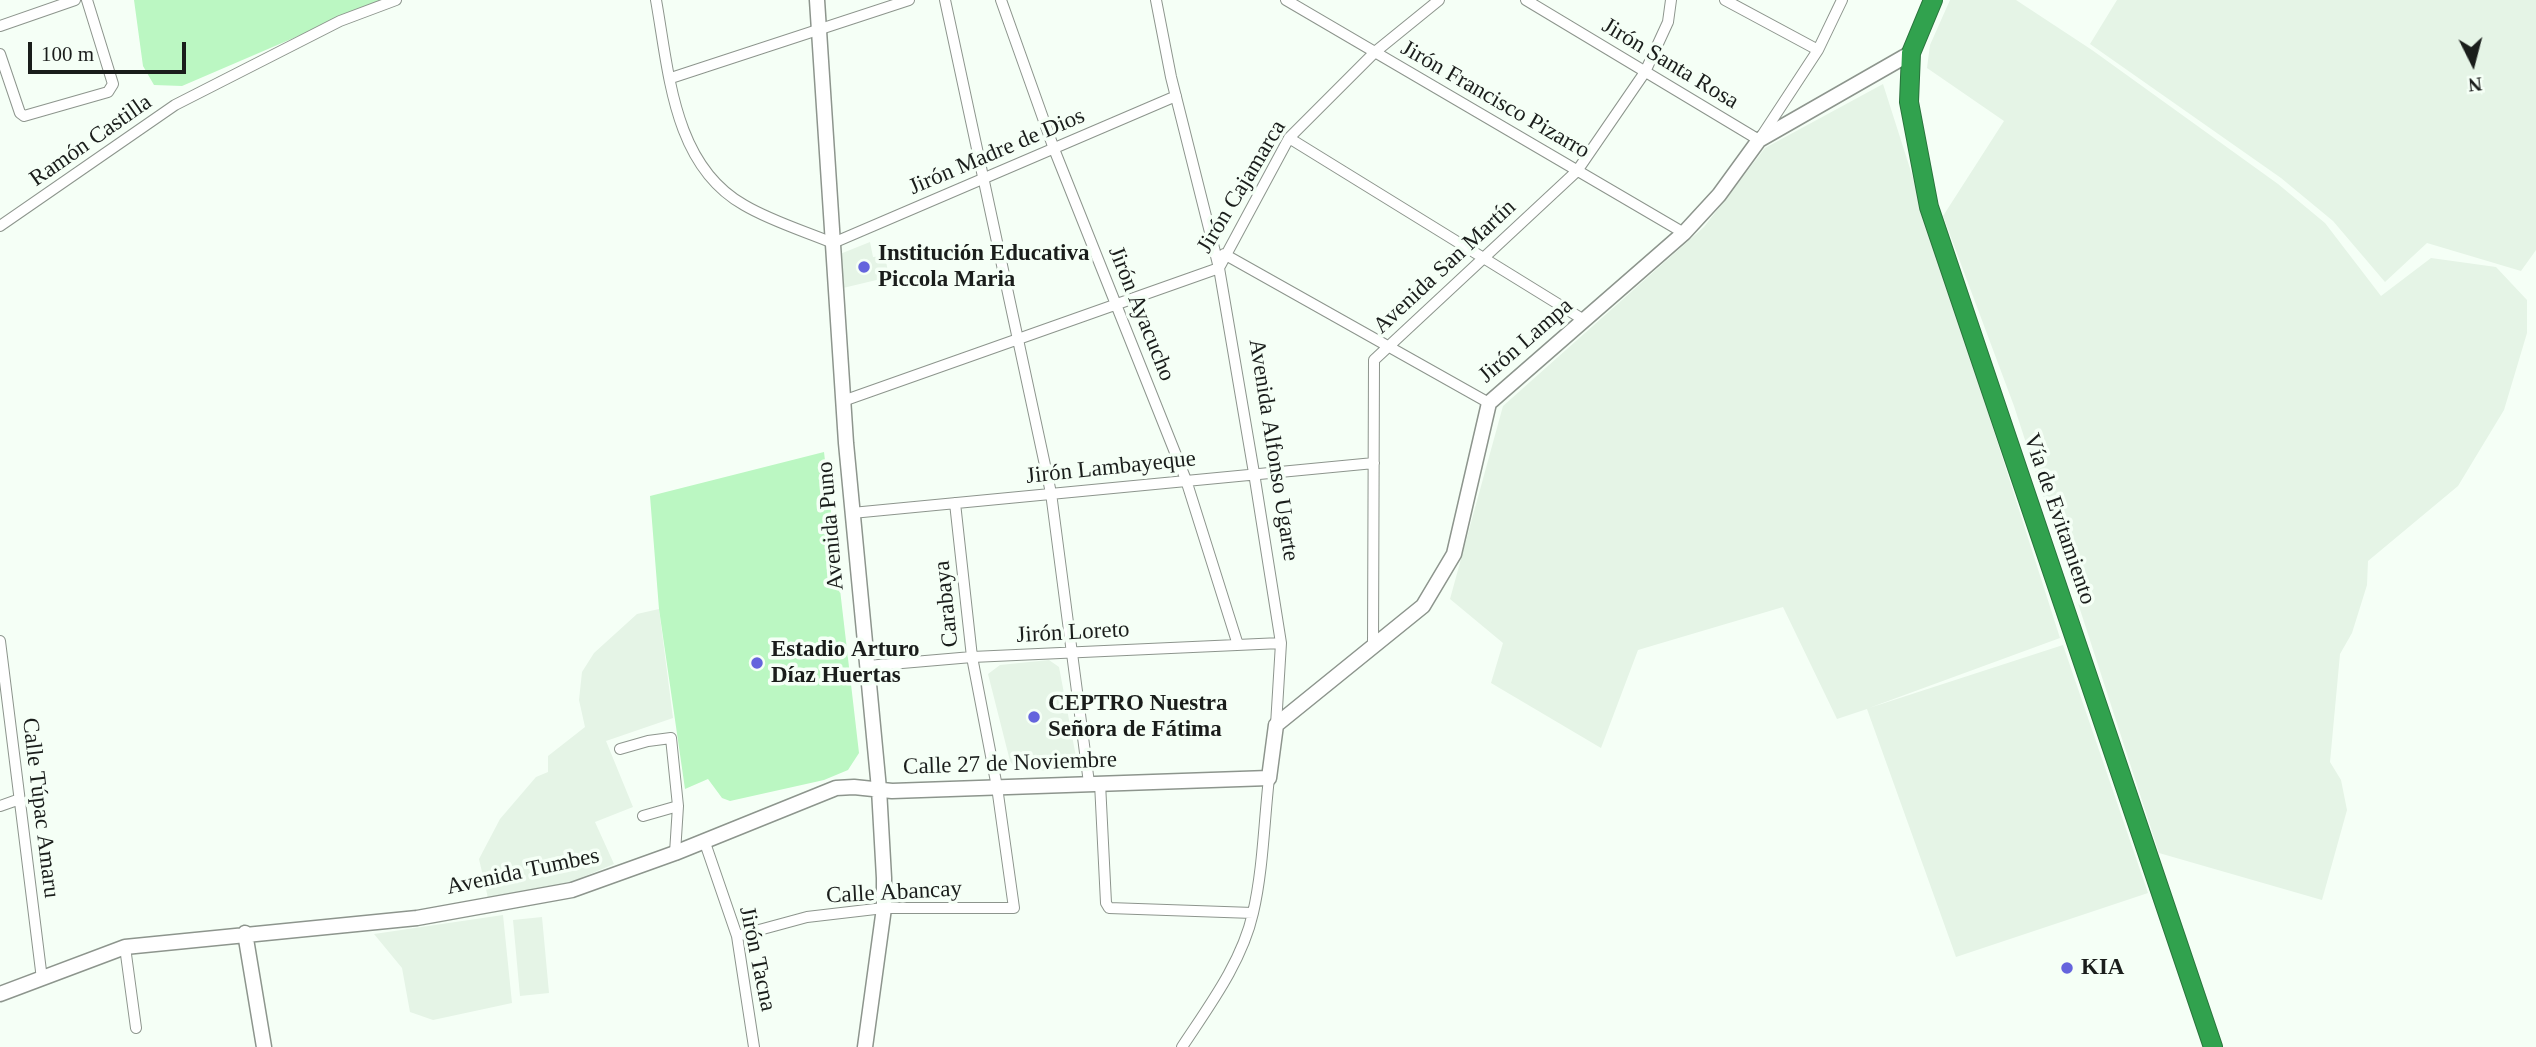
<!DOCTYPE html>
<html>
<head>
<meta charset="utf-8">
<style>
	body { margin:0 }
	#map { position:relative; width:2536px; height:1047px; overflow:hidden; background:#f5fff6; font-family:"Times New Roman",serif }
	canvas { display:block }
	.north { position:absolute; left:2438px; top:28px; width:70px; height:70px; -webkit-text-stroke:5px #f5fff6; paint-order:stroke; rotate:174deg; font-size:19px; font-weight:700; line-height:28px; text-align:center; color:#1a1d1b }
	.north::after { content:''; display:block; margin:auto; width:24px; height:32px; background:#1a1d1b; clip-path:polygon(50% 0,100% 100%,50% 72%,0 100%) }
	.scale { position:absolute; left:28px; top:42px; width:158px; height:32px; box-sizing:border-box; border:4px solid #1a1d1b; border-top:0; padding-left:9px; font-size:21px; line-height:24px; white-space:nowrap; color:#1a1d1b; -webkit-text-stroke:5px #f5fff6; paint-order:stroke }
</style>
</head>
<body>
<div id="map">
<canvas width="2536" height="1047"></canvas>
<div class="north">N</div>
<div class="scale">100 m</div>
</div>
<script>
const ctx = document.querySelector('canvas').getContext('2d');
ctx.lineJoin = 'round';
function fill(path, color) { ctx.fillStyle = color; ctx.fill(path, 'evenodd'); }
function trace(path, color, width, dash) { ctx.strokeStyle = color; ctx.lineWidth = width; ctx.lineCap = dash ? 'butt' : 'round'; ctx.setLineDash(dash || []); ctx.stroke(path); }
function write(font, color, halo, rows, align = 'center') {
  ctx.font = font + ' "Times New Roman",serif'; ctx.lineWidth = 7; ctx.setLineDash([]); ctx.textBaseline = 'middle'; ctx.strokeStyle = halo; ctx.fillStyle = color; for (const [text, x, y, turn = 0] of rows) {
    ctx.save(); ctx.translate(x, y); ctx.rotate((+turn || 0) * Math.PI / 180); ctx.textAlign = isNaN(turn) ? turn : align; if (halo) ctx.strokeText(text, 0, 0); ctx.fillText(text, 0, 0); ctx.restore();
  }
}
fill(new Path2D(`
	M1950 0H2016L2092 50 2278 184 2325 223 2381 296 2431 258 2496 267 2527 300V333L2504 410 2458 486 2368 561 2367 585 2352 633 2340 654 2330 762 2341 780 2347 810 2322 900 2159 853 2014 406 1943 216 2004 121 1927 68 1930 45Z
	M2117 0H2536V250L2521 271 2427 243 2385 282 2333 221 2281 178 2090 44Z
	M1883 84 2060 638 1869 708 2063 645 2148 893 1956 957 1867 709 1837 719 1783 607 1638 650 1601 748 1491 683 1503 643 1450 599 1503 406 1704 227 1765 148Z
	M870 242 873 257 885 256 889 277 843 288 840 254Z
	M659 609 673 718 606 741 633 807 595 822 614 864 571 882 488 898 479 859 500 819 536 777 548 772V756L585 727 579 700 582 672 594 653 637 614Z
	M1049 660 1059 667 1077 762 1075 770 1017 771 1010 761 988 674 1000 665Z
	M503 915 512 1003 433 1020 410 1012 402 968 374 934Z
	M542 917 549 993 520 996 513 920Z`), '#e5f4e6');
fill(new Path2D(`
	M134 0H382L182 86 154 85 143 66Z
	M824 452 859 753 848 770 824 780 730 801 722 798 708 779 685 789 659 609 650 496Z`), '#bbf7c2');
const street = new Path2D(`
	M656 0C669 72 673 165 744 205 771 221 804 231 833 243L1176 96
	M945 0 1051 493 1089 783
	M1001 0 1054 149 1186 480 1238 645
	M1156 0 1171 77 1219 268 1254 473 1281 643 1276 725
	M1286 0 1684 233
	M1526 0 1759 140 1818 50 1842 0
	M1725 0 1818 50
	M0 26 75 0
	M0 54 20 113 24 116 108 92 113 84 87 0
	M671 78 909 0
	M1289 138 1584 320
	M0 226 175 105 340 21 396 0
	M1224 254 1489 403
	M843 401 1219 268 1289 138 1375 52 1439 0
	M852 513 1374 463
	M0 641 42 979
	M1373 646 1374 360 1577 171 1645 72 1668 22 1671 0
	M867 666 972 657 1281 643
	M620 749 648 741 671 738 678 806 675 853
	M1100 783 1106 903 1109 908 1253 913
	M0 806 20 799
	M643 816 678 806
	M704 840 737 936 754 1047
	M737 936 807 917 884 908H1014L997 787 972 657 955 503
	M125 947 136 1028
	M1182 1047C1209 1006 1242 962 1253 913 1263 870 1264 822 1269 778`);
const secondary = new Path2D(`
	M817 0 846 443 879 789 884 878V908L865 1047
	M245 933 264 1047
	M0 994 125 947 417 918 572 890 675 853 836 788 854 787 892 791 1269 778 1276 725 1423 606 1454 554 1489 403 1684 233 1719 195 1759 140 1911 53`);
const highway = new Path2D(`
	M1933 0 1911 53 1909 102 1929 207 2213 1047`);
trace(street, '#8d958d', 12);
trace(secondary, '#8d958d', 17);
trace(highway, '#29733c', 20);
trace(street, '#fff', 10);
trace(secondary, '#fff', 14);
trace(highway, '#31a24e', 18);
for (const [x, y, r, color] of [
	[864,267,7,"#6564dd"],
	[757,663,7,"#6564dd"],
	[1034,717,7,"#6564dd"],
	[2067,968,7,"#6564dd"]
]) { const dot = new Path2D(); dot.arc(x, y, r, 0, 2 * Math.PI); ctx.fillStyle = color; ctx.fill(dot); trace(dot, '#f5fff6', 2.5); }
write('23px', '#1a1d1b', '#f5fff6', [
	["Jirón Santa Rosa",1670,64,31],
	["Jirón Francisco Pizarro",1495,100,30],
	["Ramón Castilla",91,141,-35],
	["Jirón Madre de Dios",997,152,-23],
	["Jirón Cajamarca",1242,187,-59],
	["Avenida San Martín",1445,267,-43],
	["Jirón Ayacucho",1141,314,68],
	["Jirón Lampa",1526,341,-41],
	["Avenida Alfonso Ugarte",1273,450,81],
	["Jirón Lambayeque",1111,468,-6],
	["Vía de Evitamiento",2059,519,71],
	["Avenida Puno",831,526,-95],
	["Carabaya",947,604,-96],
	["Jirón Loreto",1073,633,-3],
	["Calle 27 de Noviembre",1010,764,-2],
	["Calle Túpac Amaru",40,808,83],
	["Avenida Tumbes",523,872,-12],
	["Calle Abancay",894,893,-3],
	["Jirón Tacna",757,959,78]
]);
write('bold 23px', '#1a1d1b', '#f5fff6', [
	["Institución Educativa",878,254],
	["Piccola Maria",878,280],
	["Estadio Arturo",771,650],
	["Díaz Huertas",771,676],
	["CEPTRO Nuestra",1048,704],
	["Señora de Fátima",1048,730],
	["KIA",2081,968]
], 'left');
</script>
</body>
</html>
